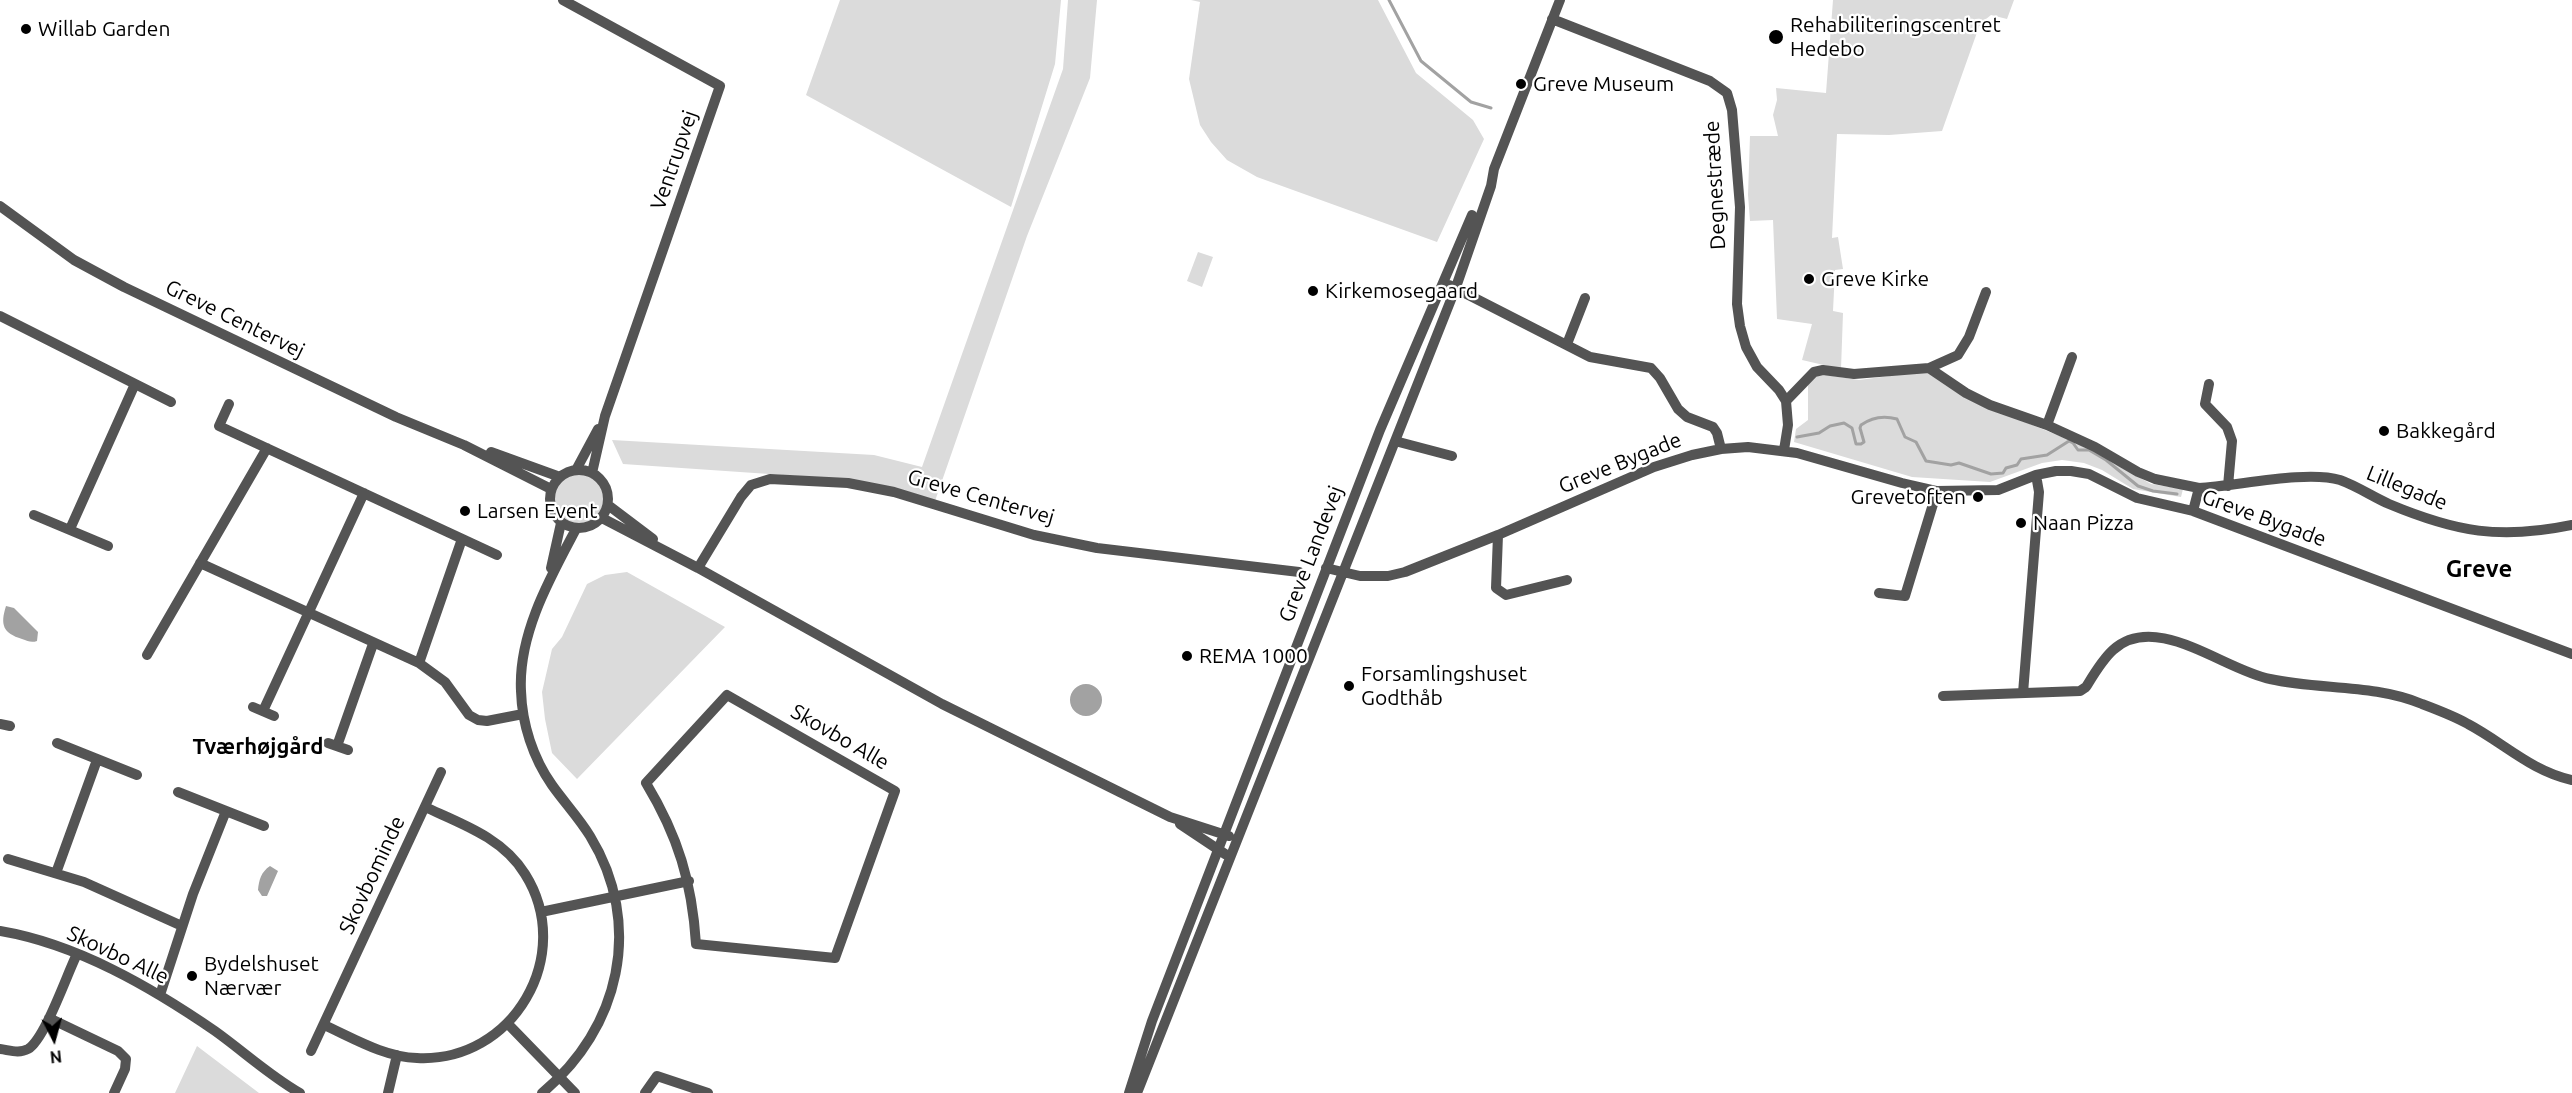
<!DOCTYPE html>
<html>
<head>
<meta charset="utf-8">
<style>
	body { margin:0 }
	#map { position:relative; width:2572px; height:1093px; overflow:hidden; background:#fff; font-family:Ubuntu,sans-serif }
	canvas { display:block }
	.north { position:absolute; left:24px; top:1009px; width:60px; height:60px; -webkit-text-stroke:4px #fff; paint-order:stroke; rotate:174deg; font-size:16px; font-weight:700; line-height:24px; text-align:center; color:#000 }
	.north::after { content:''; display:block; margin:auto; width:21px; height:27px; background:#000; clip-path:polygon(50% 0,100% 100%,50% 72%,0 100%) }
</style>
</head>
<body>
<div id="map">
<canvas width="2572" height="1093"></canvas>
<div class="north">N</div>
</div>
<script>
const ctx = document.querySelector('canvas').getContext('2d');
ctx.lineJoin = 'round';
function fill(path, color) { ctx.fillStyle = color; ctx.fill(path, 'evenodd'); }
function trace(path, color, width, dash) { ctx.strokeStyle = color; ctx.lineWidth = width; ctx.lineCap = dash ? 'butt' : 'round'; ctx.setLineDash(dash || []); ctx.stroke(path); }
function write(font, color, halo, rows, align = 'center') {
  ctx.font = font + ' Ubuntu,sans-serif'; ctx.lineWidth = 4.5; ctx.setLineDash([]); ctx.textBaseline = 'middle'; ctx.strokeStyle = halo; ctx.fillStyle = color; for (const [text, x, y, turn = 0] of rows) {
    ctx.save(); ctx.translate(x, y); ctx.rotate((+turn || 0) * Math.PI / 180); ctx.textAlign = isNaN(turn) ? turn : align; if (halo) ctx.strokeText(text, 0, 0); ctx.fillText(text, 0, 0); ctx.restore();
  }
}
fill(new Path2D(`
	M840 0H1061L1055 64 1011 207 806 95Z
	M1068 0H1097L1090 78 1027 236 935 501 857 480 623 464 612 440 874 455 922 467 1063 69Z
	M1191 0H1378L1416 73 1473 120 1484 139 1437 242 1257 177 1227 160 1211 142 1200 125 1189 79 1200 2Z
	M1833 0H2014L2007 19 1991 15 1980 24 1942 131 1889 135 1837 134 1832 238 1838 237 1843 269 1835 270 1833 311 1843 313 1841 369 1802 360 1812 324 1777 319 1773 220 1750 221 1748 195 1750 136H1778L1773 115 1777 100 1776 88 1826 93Z
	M1198 252 1213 257 1202 287 1187 281Z
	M1928 371 1995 410 2077 443 2151 484 2183 489 2181 497 2133 489 2102 470 2084 463 2062 460 2042 463 1990 482 1912 477 1794 442 1796 429 1808 420V383L1816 376 1826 375 1859 380Z
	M551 499a27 27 0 1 1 54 0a27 27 0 1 1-54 0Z
	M627 572 725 627 577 779 552 753 545 719 542 692 552 649 562 637 587 584 605 575Z
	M197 1046 259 1093H175Z`), '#dbdbdb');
fill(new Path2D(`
	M6 606 14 608 38 632 37 641C31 643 28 641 22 639 3 633 0 625 6 606Z
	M1070 700a16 16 0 1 1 32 0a16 16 0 1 1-32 0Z
	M270 866 278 871 267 896H262L258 890C259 880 261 872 270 866Z`), '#a2a2a2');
trace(new Path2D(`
	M1389 0 1421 61 1471 102 1491 108
	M1797 437 1819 433 1830 426 1844 423 1852 428 1856 444H1861L1864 442 1860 428 1861 425C1872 417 1883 415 1897 419L1905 437 1916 442 1926 461 1951 465 1959 463 1991 474 2003 473 2006 468 2017 465 2021 459 2047 455 2069 441 2073 443 2078 450H2089L2106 460 2138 486 2153 491 2177 494`), '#a2a2a2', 3);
trace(new Path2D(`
	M563 0 720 86 605 416 592 473
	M1552 19 1710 81 1727 93 1732 110 1740 207 1737 304 1740 326 1746 347 1757 367 1779 390 1786 401 1788 425 1784 450
	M0 206 74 260 124 287 396 417 464 445 551 489
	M1449 285 1590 357 1651 368 1660 378 1678 409 1687 417 1713 427 1717 433 1721 449
	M0 316 171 402
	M1567 344 1585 298
	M1929 368 1966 393 1990 405 2047 425 2095 447 2138 472 2155 479 2199 488 2193 511
	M2209 384 2205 404 2227 427 2232 441 2228 486
	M1786 401 1814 372 1823 370 1854 374 1929 368 1958 355 1969 337 1986 292
	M229 404 219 426 497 555
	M2047 425 2072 357
	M1395 441 1452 456
	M491 452 560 477
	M550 499a29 29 0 1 1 58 0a29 29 0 1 1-58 0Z
	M576 470 598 429
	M2199 488C2237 486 2306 470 2340 480 2357 486 2373 497 2389 504 2456 532 2500 540 2572 525
	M608 505 653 539
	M34 515 108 546
	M602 518 698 568 942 704 1170 817 1229 836
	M70 529 135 384
	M1498 535 1496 588 1506 595 1567 580
	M200 563 419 663 445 682 469 715 478 720 487 721 523 714
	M551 568 561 523
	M698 568 741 497 751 485 770 479 848 483 894 492 1034 535 1097 548 1299 572
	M1326 568 1360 576H1388L1405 572 1498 535 1654 467 1692 455 1721 449 1748 447 1797 453 1902 483 1937 491 1998 490 2036 475 2056 471H2071L2089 474 2137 498 2193 511 2572 654
	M1879 593 1905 596 1937 491
	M147 655 267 448
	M419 663 462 539
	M2023 693 2039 492 2036 475
	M727 695 895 791 835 958 696 944C692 882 678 836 646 783Z
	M1943 696 2080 691 2086 687C2094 674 2102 660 2113 650 2156 611 2224 670 2270 679 2320 690 2374 684 2422 704 2438 710 2454 716 2468 724 2504 743 2531 771 2572 780
	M253 707 274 716
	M263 711 364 493
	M0 724 10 726
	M57 743 137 775
	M328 743 348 750
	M337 746 373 644
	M178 792 264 826
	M1180 824 1225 854
	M8 859 84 882 182 926
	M56 873 97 760
	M541 912 689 881
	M0 931C77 944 151 987 215 1031 243 1051 270 1076 300 1093
	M160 995 193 894 226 811
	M49 1018 118 1051 126 1059 125 1069 114 1093
	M508 1024 575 1093
	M324 1025C353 1038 384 1057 417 1058 513 1063 576 955 525 874 503 838 462 824 425 807
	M0 1049C9 1050 19 1054 28 1049 45 1039 67 974 77 954
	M311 1051 441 772
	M388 1093 397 1055
	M542 1093C620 1029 644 924 590 836 579 818 564 802 552 785 533 758 522 724 521 691 518 634 550 578 576 529
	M645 1093 657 1076 708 1093
	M1129 1093 1152 1021 1380 430 1472 215
	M1137 1093 1456 287 1491 186 1494 169 1560 0`), '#545454', 10);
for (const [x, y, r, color] of [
	[26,29,6,"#000"],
	[1776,37,8,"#000"],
	[1521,84,6,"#000"],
	[1809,279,6,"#000"],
	[1313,291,6,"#000"],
	[2384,431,6,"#000"],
	[1978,497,6,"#000"],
	[465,511,6,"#000"],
	[2021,523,6,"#000"],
	[1187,656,6,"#000"],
	[1349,686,6,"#000"],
	[192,976,6,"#000"]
]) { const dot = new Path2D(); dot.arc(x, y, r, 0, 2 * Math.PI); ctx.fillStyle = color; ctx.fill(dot); trace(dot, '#fff', 2); }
write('21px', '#000', '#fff', [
	["Rehabiliteringscentret",1790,25],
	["Hedebo",1790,49],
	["Willab Garden",38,29],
	["Greve Museum",1533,84],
	["Greve Kirke",1821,279],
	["Kirkemosegaard",1325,291],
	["Bakkegård",2396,431],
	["Grevetoften",1966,497,"right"],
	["Larsen Event",477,511],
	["Naan Pizza",2033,523],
	["REMA 1000",1199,656],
	["Forsamlingshuset",1361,674],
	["Godthåb",1361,698],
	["Bydelshuset",204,964],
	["Nærvær",204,988]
], 'left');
write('21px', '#000', '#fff', [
	["Ventrupvej",674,160,-71],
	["Degnestræde",1715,185,-93],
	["Greve Centervej",235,319,26],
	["Greve Bygade",1620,463,-22],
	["Lillegade",2407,488,22],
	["Greve Centervej",981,497,16],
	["Greve Bygade",2264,518,20],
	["Greve Landevej",1311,554,-69],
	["Skovbo Alle",840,737,30],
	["Skovbominde",372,875,-65],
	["Skovbo Alle",118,955,25]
]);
write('bold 22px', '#000', '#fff', [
	["Tværhøjgård",258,747]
]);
write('bold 24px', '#000', '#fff', [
	["Greve",2479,569]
]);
</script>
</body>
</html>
